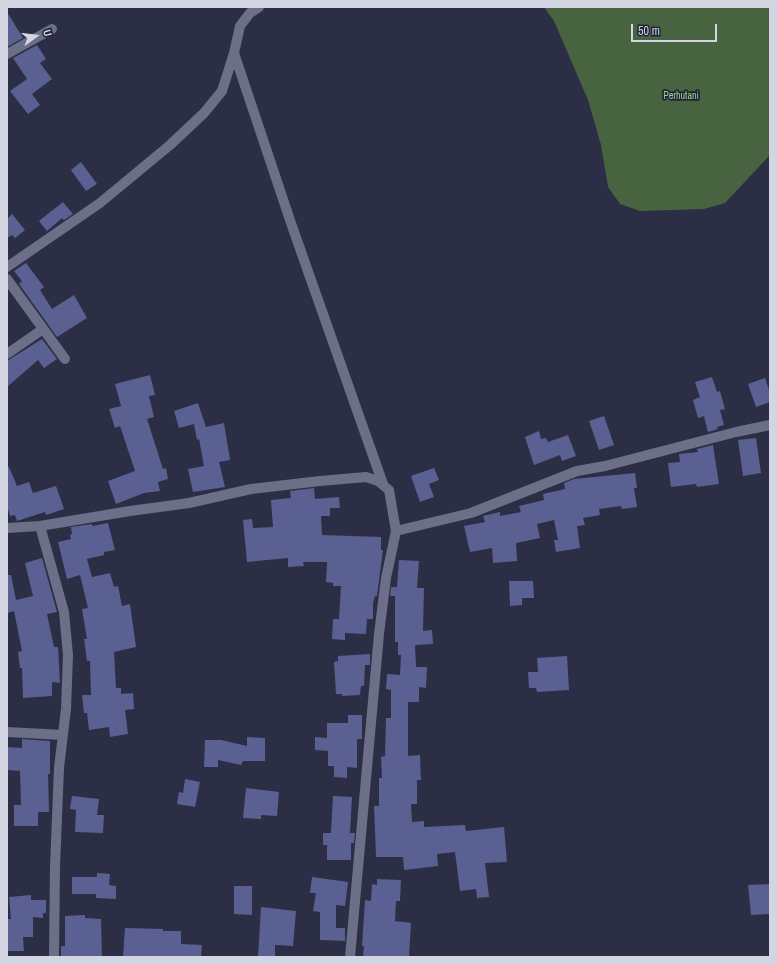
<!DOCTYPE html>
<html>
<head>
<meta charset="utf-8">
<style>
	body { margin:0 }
	#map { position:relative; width:777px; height:964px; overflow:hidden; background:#2b2e44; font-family:"Archivo Narrow",sans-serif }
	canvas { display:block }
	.frame { position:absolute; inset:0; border:8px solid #d3d5e3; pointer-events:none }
	.north { position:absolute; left:16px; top:16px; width:40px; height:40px; -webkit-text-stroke:3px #222439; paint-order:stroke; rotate:75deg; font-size:11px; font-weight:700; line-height:16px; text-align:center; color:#d3d5e3 }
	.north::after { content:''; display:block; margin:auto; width:14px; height:18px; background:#d3d5e3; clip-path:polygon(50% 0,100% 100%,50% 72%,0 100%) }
	.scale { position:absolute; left:631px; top:24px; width:86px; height:18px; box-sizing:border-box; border:2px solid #d3d5e3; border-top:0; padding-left:5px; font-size:12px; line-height:14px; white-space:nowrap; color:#d3d5e3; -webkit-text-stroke:3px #222439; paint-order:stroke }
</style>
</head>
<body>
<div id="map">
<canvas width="777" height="964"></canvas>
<div class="frame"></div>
<div class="north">U</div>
<div class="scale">50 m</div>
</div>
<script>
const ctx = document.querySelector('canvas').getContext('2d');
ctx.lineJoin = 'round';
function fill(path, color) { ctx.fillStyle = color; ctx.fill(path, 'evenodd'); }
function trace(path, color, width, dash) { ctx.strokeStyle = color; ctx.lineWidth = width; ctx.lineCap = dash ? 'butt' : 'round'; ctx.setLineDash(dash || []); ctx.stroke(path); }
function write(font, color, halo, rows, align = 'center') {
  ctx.font = font + ' "Archivo Narrow",sans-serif'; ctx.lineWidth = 3.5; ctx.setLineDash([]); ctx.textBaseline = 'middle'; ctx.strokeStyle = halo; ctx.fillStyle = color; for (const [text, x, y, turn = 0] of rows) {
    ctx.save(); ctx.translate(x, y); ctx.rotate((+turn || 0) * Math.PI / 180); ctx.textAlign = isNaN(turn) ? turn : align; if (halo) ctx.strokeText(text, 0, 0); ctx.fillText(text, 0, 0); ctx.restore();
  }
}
fill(new Path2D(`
	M544 7H770V155L725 203 704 209 640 211 620 204 608 187 601 145 588 100 554 21Z`), '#486340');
fill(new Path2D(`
	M7 12 23 38 7 47Z
	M37 45 46 59 40 63 52 79 32 94 40 105 28 114 10 91 27 79 13 58Z
	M81 162 97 184 86 191 71 170Z
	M63 202 73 214 64 220 62 218 47 231 39 221Z
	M12 214 25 230 15 238 12 235 7 238V219Z
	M26 263 44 287 40 290 52 309 74 295 87 318 57 337 19 284 22 281 14 271Z
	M42 339 57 359 44 368 38 360 7 387V361Z
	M150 375 155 395 149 396 154 417 147 419 163 469 166 468 168 479 158 482 160 491 144 493 116 504 108 481 135 471 120 426 115 428 109 409 121 406 115 384Z
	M712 377 717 392 720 391 725 409 720 410 724 425 717 427 718 429 708 432 704 416 698 418 693 400 700 397 695 382Z
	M765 378 770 393V402L756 407 748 384Z
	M198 403 206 427 224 423 230 460 219 462 225 487 193 492 188 469 204 466 199 439 197 440 194 424 179 428 174 411Z
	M604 416 614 445 599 450 589 421Z
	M539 431 541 439 546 438 548 442 568 435 576 456 562 461 560 455 534 465 525 437Z
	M756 438 761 473 743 476 738 440Z
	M713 445 719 484 697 487 696 484 671 487 668 463 680 462 679 454 698 452 697 449Z
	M7 467H9L17 486 29 482 33 493 56 486 64 509 46 515 45 512 17 521 15 515 10 516 7 506Z
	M434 468 439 480 429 484 434 497 420 502 411 476Z
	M635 473 637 488H634L637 507 622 509 621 506 599 509 600 515 583 518 585 525 577 526 580 548 556 552 554 540H558L554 520 537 524 540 538 516 543 517 561 493 563 492 548 470 552 464 526 485 522 483 516 500 512V516L521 512 519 506 544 500 543 494 565 489 564 483 574 479Z
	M314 488 315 499 339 497 340 508H330V516H321L322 535 381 537V550H383L377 596H375L373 603V619H367L366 634 345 633V640L332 639 333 619H339L341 586H333V583L326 582 327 562H303L304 566 288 567V558L247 562 243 520 252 519 253 528 273 527 271 500 291 498 290 491Z
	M108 523 115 550 104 552V555L87 559 92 577 110 573 114 587 118 586 122 606 130 604 136 647 114 652 116 688H121V694L133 693 134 709 125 710 128 734 110 737 109 727 89 730 87 713H84L82 695H91L90 661H87L84 639H87L82 609 88 608 80 575 67 579 58 542 71 539 70 535 72 534 71 527 92 524V526Z
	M42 558 57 612 47 614 54 647H58L60 683 52 682V696L23 698 22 668H20L18 652 22 651 14 611 7 613V575H11L16 600 33 596 25 563Z
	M399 560 419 561 417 588H424L423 631 432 630 433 644 415 645 416 667H427L426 688 419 687V702H408V756L420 755 421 780H417V804H411L412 822 424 821V827L465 825 466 831 504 827 507 862 485 863 489 897 477 898 476 889 460 891 455 852 437 854 438 866 404 870 403 857H376L374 806H379V778H382L381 757 385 756 386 718H391V690L386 689 387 674 400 675 401 655H398V642H395V596H390L391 587H397Z
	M509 581H533L534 598H522V605L510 606Z
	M370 654V665H365L364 686H361L360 695 342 696V694H336L334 662 338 661V656Z
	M567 656 569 690 537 692 536 688H529L528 672H538L537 658Z
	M348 715H362V739H357V768L347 767V778L334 777V766H328V751L315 750V737L327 738V723H348Z
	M247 737 265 738V761H243L241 765 218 760V767H204L205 740H221L247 746Z
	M22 739 50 741V774H48L49 812H38V826H14V805H21L20 771 7 770V747L22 748Z
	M185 779 200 782 195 807 177 804 179 792 183 793Z
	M246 788 279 792 277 816 261 815V819L243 818Z
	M72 796 99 799 97 815H104L103 833 75 832 76 810 70 809Z
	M333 796 352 797 350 833H355L354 843H351V860H327V845H323V833H331Z
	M97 873 110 874 109 885 116 886V899L96 898V894H72V877H97Z
	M312 877 348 882 345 906 336 905V928H345V941L320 940V912L313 911 316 893H310Z
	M377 879 401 880 400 901H396L395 921 411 923 409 957H363L364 946H362L365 900 371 901 372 884 377 885Z
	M770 884V914L751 915 748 885Z
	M234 886H252V915L234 914Z
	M31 895V900H46V913H43V918L33 917V937H23L24 951H7V919H11L9 897Z
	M261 907 296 911 293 946 275 945V957H258Z
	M85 915V918L101 919 102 957H61V946H65V916Z
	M125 928 163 929V931H181V944L202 945 201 957H123Z`), '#5a6091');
trace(new Path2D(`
	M234 53 292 226 383 484
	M7 54 52 29
	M7 267 100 203 170 145 204 113 222 91 234 53 240 26 250 13 259 7
	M7 279 65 359
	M7 354 43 329
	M40 526 64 612 68 655 66 709 59 768 55 866 54 957
	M7 528 40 526 130 511 189 503 251 489 320 481 366 477 378 481 389 490 396 531 386 578 379 634 350 957
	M396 531 471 513 577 471 605 466 736 432 770 425
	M7 732 63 735`), '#6b6f87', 10);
write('10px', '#9bd08c', '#222439', [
	["Perhutani",681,96]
]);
</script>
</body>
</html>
